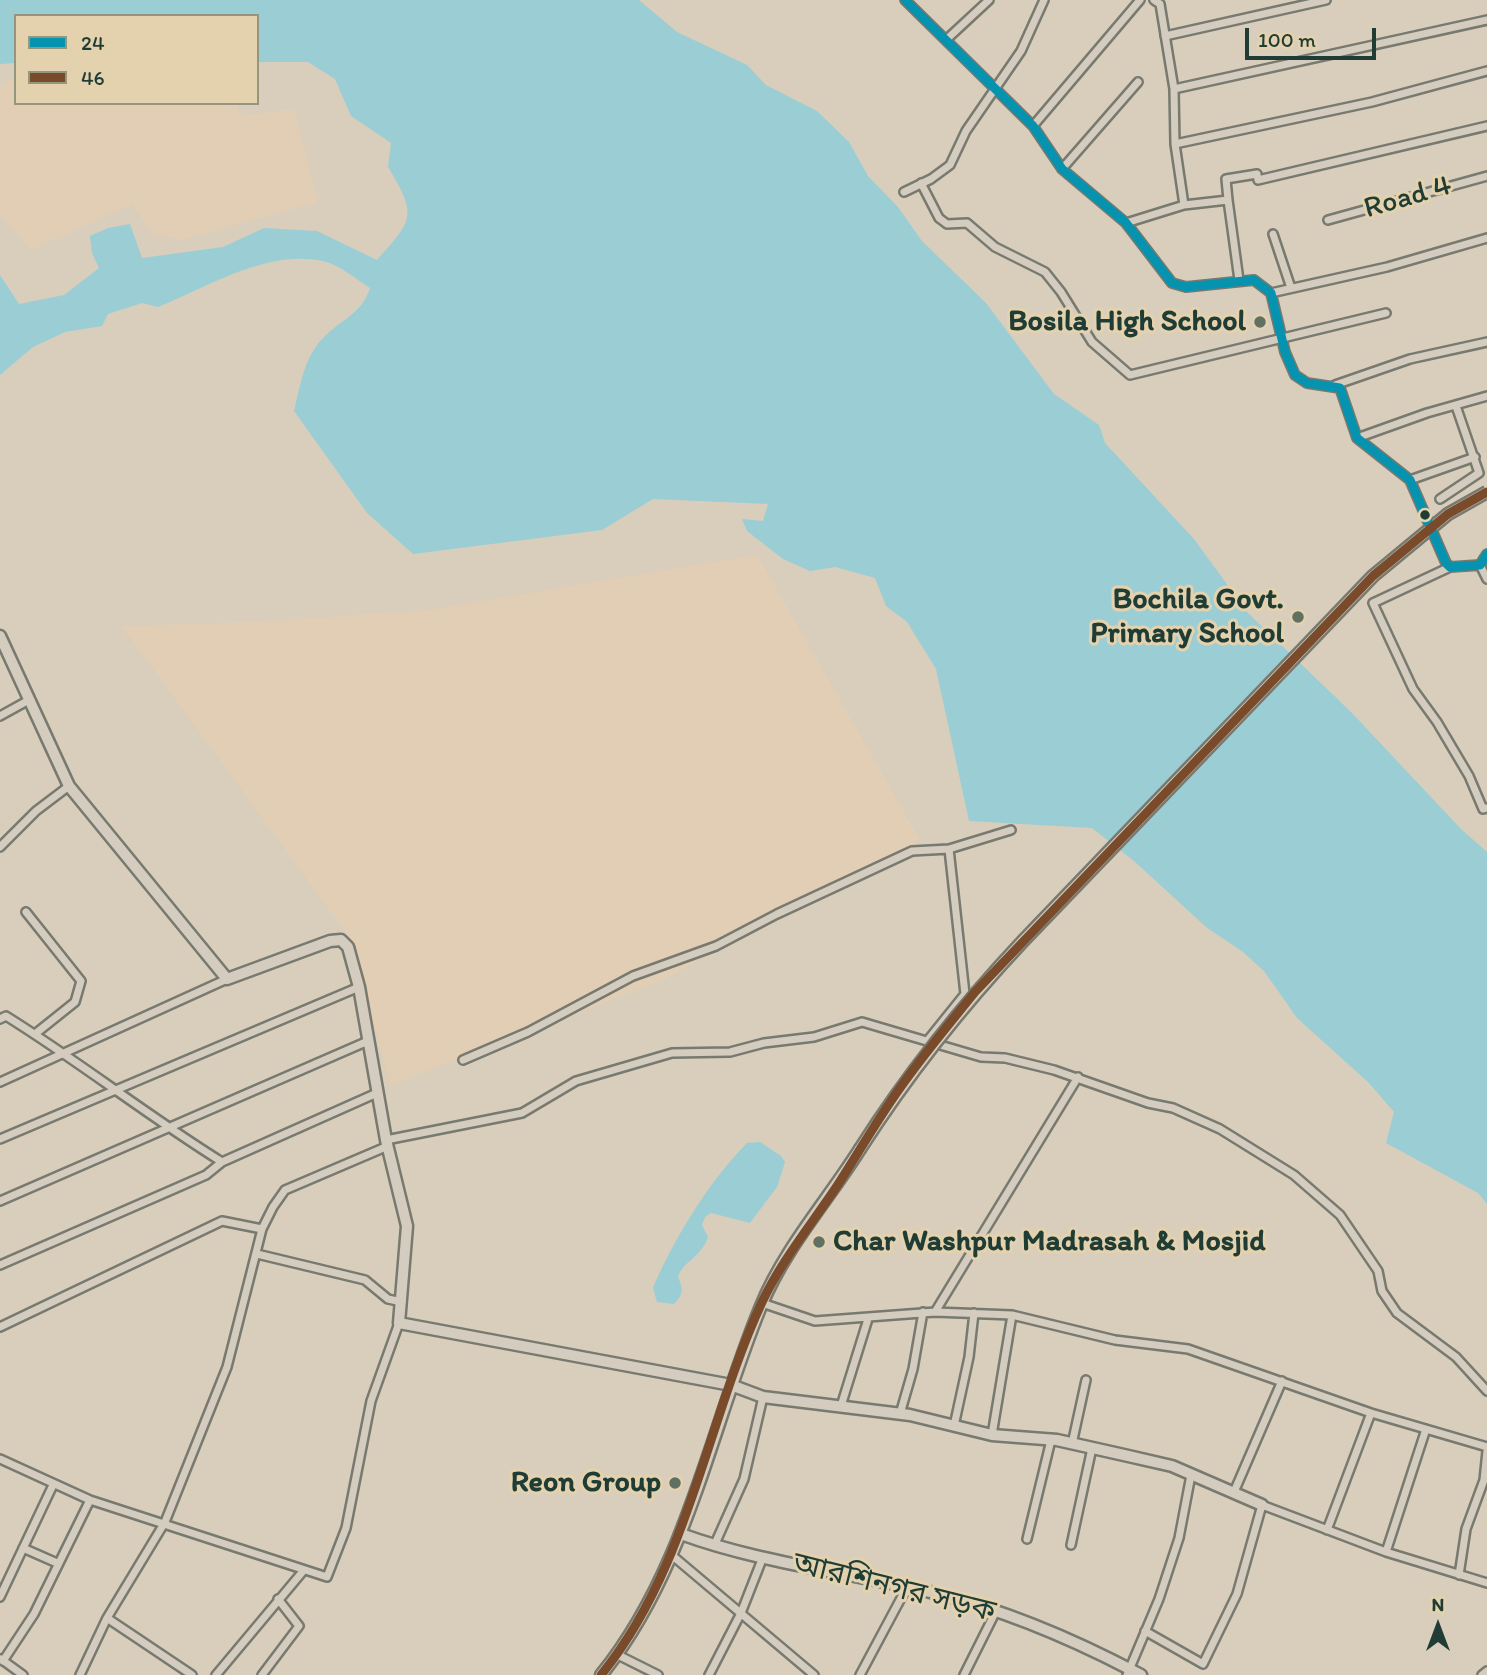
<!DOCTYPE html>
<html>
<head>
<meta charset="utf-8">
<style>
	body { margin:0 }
	#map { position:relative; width:1487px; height:1675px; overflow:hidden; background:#d8cebb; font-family:Itim,sans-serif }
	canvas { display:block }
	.legend { position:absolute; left:14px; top:14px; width:245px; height:91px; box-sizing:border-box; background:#e4d2af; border:2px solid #95967e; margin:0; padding:9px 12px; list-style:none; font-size:21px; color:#1f3d34 }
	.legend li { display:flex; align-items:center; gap:14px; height:35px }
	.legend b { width:35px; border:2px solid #95967e }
	.north { position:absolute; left:1403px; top:1591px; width:70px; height:70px; -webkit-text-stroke:5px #e4d2af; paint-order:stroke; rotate:0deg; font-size:19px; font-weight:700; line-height:28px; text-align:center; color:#1f3d34 }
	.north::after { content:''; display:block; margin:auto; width:24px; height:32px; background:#1f3d34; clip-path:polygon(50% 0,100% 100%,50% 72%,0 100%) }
	.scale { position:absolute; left:1245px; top:28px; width:131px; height:32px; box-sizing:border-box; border:4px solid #1f3d34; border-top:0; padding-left:9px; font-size:21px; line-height:24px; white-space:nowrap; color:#1f3d34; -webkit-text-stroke:5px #e4d2af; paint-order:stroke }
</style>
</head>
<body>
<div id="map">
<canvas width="1487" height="1675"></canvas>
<ul class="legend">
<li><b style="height:9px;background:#0693af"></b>24</li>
<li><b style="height:9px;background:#7a4b2a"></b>46</li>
</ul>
<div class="north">N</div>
<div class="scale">100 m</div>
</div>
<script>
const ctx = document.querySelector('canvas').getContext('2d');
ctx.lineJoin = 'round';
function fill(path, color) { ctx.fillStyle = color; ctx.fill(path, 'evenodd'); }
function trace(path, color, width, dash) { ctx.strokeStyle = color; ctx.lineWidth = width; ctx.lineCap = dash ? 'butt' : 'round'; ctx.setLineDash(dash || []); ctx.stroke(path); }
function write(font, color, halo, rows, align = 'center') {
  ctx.font = font + ' Itim,"Noto Sans Bengali",sans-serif'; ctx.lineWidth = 6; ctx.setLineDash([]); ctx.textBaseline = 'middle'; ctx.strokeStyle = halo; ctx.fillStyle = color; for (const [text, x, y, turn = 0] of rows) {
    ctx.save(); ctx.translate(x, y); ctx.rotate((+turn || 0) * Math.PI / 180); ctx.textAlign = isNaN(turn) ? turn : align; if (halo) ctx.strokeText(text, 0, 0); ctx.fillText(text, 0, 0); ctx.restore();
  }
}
fill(new Path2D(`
	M16 77V103H237L240 116 294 109 318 202 181 240 153 234 132 204 31 250 0 215V85Z
	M757 555 920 840 663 980 390 1085 352 941 122 626 255 622 431 610Z`), '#e2ceb4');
fill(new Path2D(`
	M0 0H639L677 32 747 65 766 85 817 111 849 142 868 176 898 207 922 241 986 303 1054 394 1099 425 1105 443 1194 539 1248 613 1351 712 1461 829 1487 852V1204L1478 1193 1386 1143 1394 1112 1369 1083 1297 1018 1264 971 1243 952 1206 927 1134 861 1092 828 969 821 936 669 907 622 886 606 875 578 835 567 810 571 783 559 747 531 742 519 763 521 768 504 653 499 602 530 413 554 367 513 294 411C299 391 303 365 315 348 333 321 361 318 370 288 356 279 338 264 323 261 267 249 207 287 158 307L142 303 108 314 102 326 65 332 33 347 0 375V275L19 304 64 295 99 268 92 253 90 236 108 228 130 224 142 258 223 247 264 228 317 231 377 260C414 219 417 215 388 167L391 143 351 116 335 79 308 62H257V16H16V63L0 64Z
	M760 1142 781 1156 785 1162 777 1187 750 1223 711 1213 705 1217 702 1225 708 1237C700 1259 683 1261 678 1277 683 1289 684 1294 674 1304L657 1302 653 1288C673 1240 710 1180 747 1143Z`), '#9aced4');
const street = new Path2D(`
	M905 0 1033 126 1062 169 1126 223 1172 283 1186 287 1254 280 1271 293 1285 352 1295 375 1307 383 1340 388 1357 438 1410 480 1446 563 1450 567 1480 565 1487 554
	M1154 0 1160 4 1174 89 1175 144 1184 205
	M1165 36 1326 0
	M947 39 989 0
	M1174 89 1487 20
	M1033 126 1140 0
	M1175 144 1372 102 1487 71
	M1062 169 1138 82
	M921 183 939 218 947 224 967 223 995 247 1045 272 1061 292 1092 342 1130 375 1386 313
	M904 192 931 179 950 165 966 131 1021 51 1044 0
	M1228 200 1226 179 1257 174 1258 180 1487 126
	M1328 220 1487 176
	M1126 223 1184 205 1228 200 1239 280
	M1273 234 1291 288
	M1271 293 1387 267 1487 238
	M1335 385 1410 359 1487 342
	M1357 438 1427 413 1487 396
	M1410 480 1475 457
	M1440 499 1479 473 1456 406
	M1480 565 1487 579
	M1450 567 1373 603 1413 689 1437 722 1469 776 1483 809 1487 808
	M0 716 29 700
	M0 847 36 811 69 786
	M26 912 81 981 75 1002 35 1034
	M0 1019 6 1016C80 1062 148 1116 222 1162
	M928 1040 965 994 949 849
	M463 1060 528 1032 633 976 716 946 777 914 912 851 949 849 1011 830
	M0 1082 227 979
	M0 1139 359 987
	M386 1140 522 1113 576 1081 672 1053 730 1052 764 1043 814 1037 862 1022 981 1057 1005 1058 1054 1070 1148 1103 1173 1108 1220 1129 1294 1175 1340 1215 1378 1271 1382 1291 1397 1313 1456 1357 1487 1391
	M0 1201 368 1041
	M257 1254 365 1280 388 1299 402 1302
	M0 1265 206 1175 222 1162 377 1093
	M762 1303 815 1321 935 1312 1012 1315 1115 1340 1188 1349 1371 1413 1487 1447
	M935 1312 1078 1077
	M0 1327 222 1221 262 1229
	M841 1406 868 1319
	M900 1414 913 1369 923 1312
	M954 1426 969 1357 974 1313
	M992 1435 1012 1315
	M1072 1444 1086 1380
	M0 1459 90 1500 327 1577 346 1528 371 1401 399 1323
	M1234 1492 1282 1381
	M1327 1530 1371 1413
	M1027 1539 1051 1440
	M1071 1545 1092 1448
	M714 1546 744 1479 763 1397
	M23 1548 57 1563
	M1386 1552 1426 1429
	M674 1557 814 1675
	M1459 1575 1466 1529 1484 1480 1487 1451
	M0 1597 53 1485
	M107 1618 192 1675
	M1145 1631 1203 1664 1237 1594 1262 1505 1386 1552 1487 1583
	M616 1654 658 1675
	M1 1659 23 1675
	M3 1661 34 1614 90 1500
	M80 1675 107 1618 165 1522 227 1367 262 1229 273 1207 285 1190 388 1146
	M216 1675 304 1570
	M262 1675 299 1626 278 1599
	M709 1675 741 1613 763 1557
	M860 1675 907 1587
	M964 1675 995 1613
	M1127 1675 1159 1599 1179 1538 1191 1475
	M1482 1675 1487 1671`);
const secondary = new Path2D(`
	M0 636 69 786 227 979 330 941 341 940 348 947 359 987 386 1140 407 1226 399 1323 731 1385 763 1397 910 1415 992 1435 1057 1440 1124 1455 1172 1466 1262 1505
	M681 1534C763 1564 850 1572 934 1593 1005 1610 1077 1641 1141 1675
	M601 1675C686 1571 711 1427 761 1306 784 1249 828 1200 860 1149`);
trace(street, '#78796f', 12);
trace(secondary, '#78796f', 15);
trace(street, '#d4ccbf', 7);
trace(secondary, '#d4ccbf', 10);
const secondaryBridge = new Path2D(`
	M860 1149C908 1074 962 1006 1023 941L1373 576 1448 514 1487 492`);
trace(secondaryBridge, '#78796f', 15, []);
trace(secondaryBridge, '#d4ccbf', 10);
trace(new Path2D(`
	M905 0 1033 126 1062 169 1126 223 1172 283 1186 287 1254 280 1271 293 1285 352 1295 375 1307 383 1340 388 1357 438 1410 480 1446 563 1450 567 1480 565 1487 554`), '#0693af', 9);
trace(new Path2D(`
	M601 1675C689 1567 705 1425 762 1302 782 1260 811 1225 837 1186 855 1158 872 1129 891 1101 916 1063 946 1028 975 992L1373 576 1448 514 1487 492`), '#7a4b2a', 9);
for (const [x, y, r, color] of [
	[1260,322,7,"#607063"],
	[1425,515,6,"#1f3d34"],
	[1298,617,7,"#607063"],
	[819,1242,7,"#607063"],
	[675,1483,7,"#607063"]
]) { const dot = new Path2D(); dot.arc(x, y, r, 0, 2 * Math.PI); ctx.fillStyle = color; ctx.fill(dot); trace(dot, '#e4d2af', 2.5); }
write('30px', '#1f3d34', '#e4d2af', [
	["Road 4",1408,198,-16],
	["আরশিনগর সড়ক",894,1589,14]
]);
write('bold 30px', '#1f3d34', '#e4d2af', [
	["Bosila High School",1246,322],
	["Bochila Govt.",1284,600],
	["Primary School",1284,634],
	["Char Washpur Madrasah & Mosjid",833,1242,"left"],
	["Reon Group",661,1483]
], 'right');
</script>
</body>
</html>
